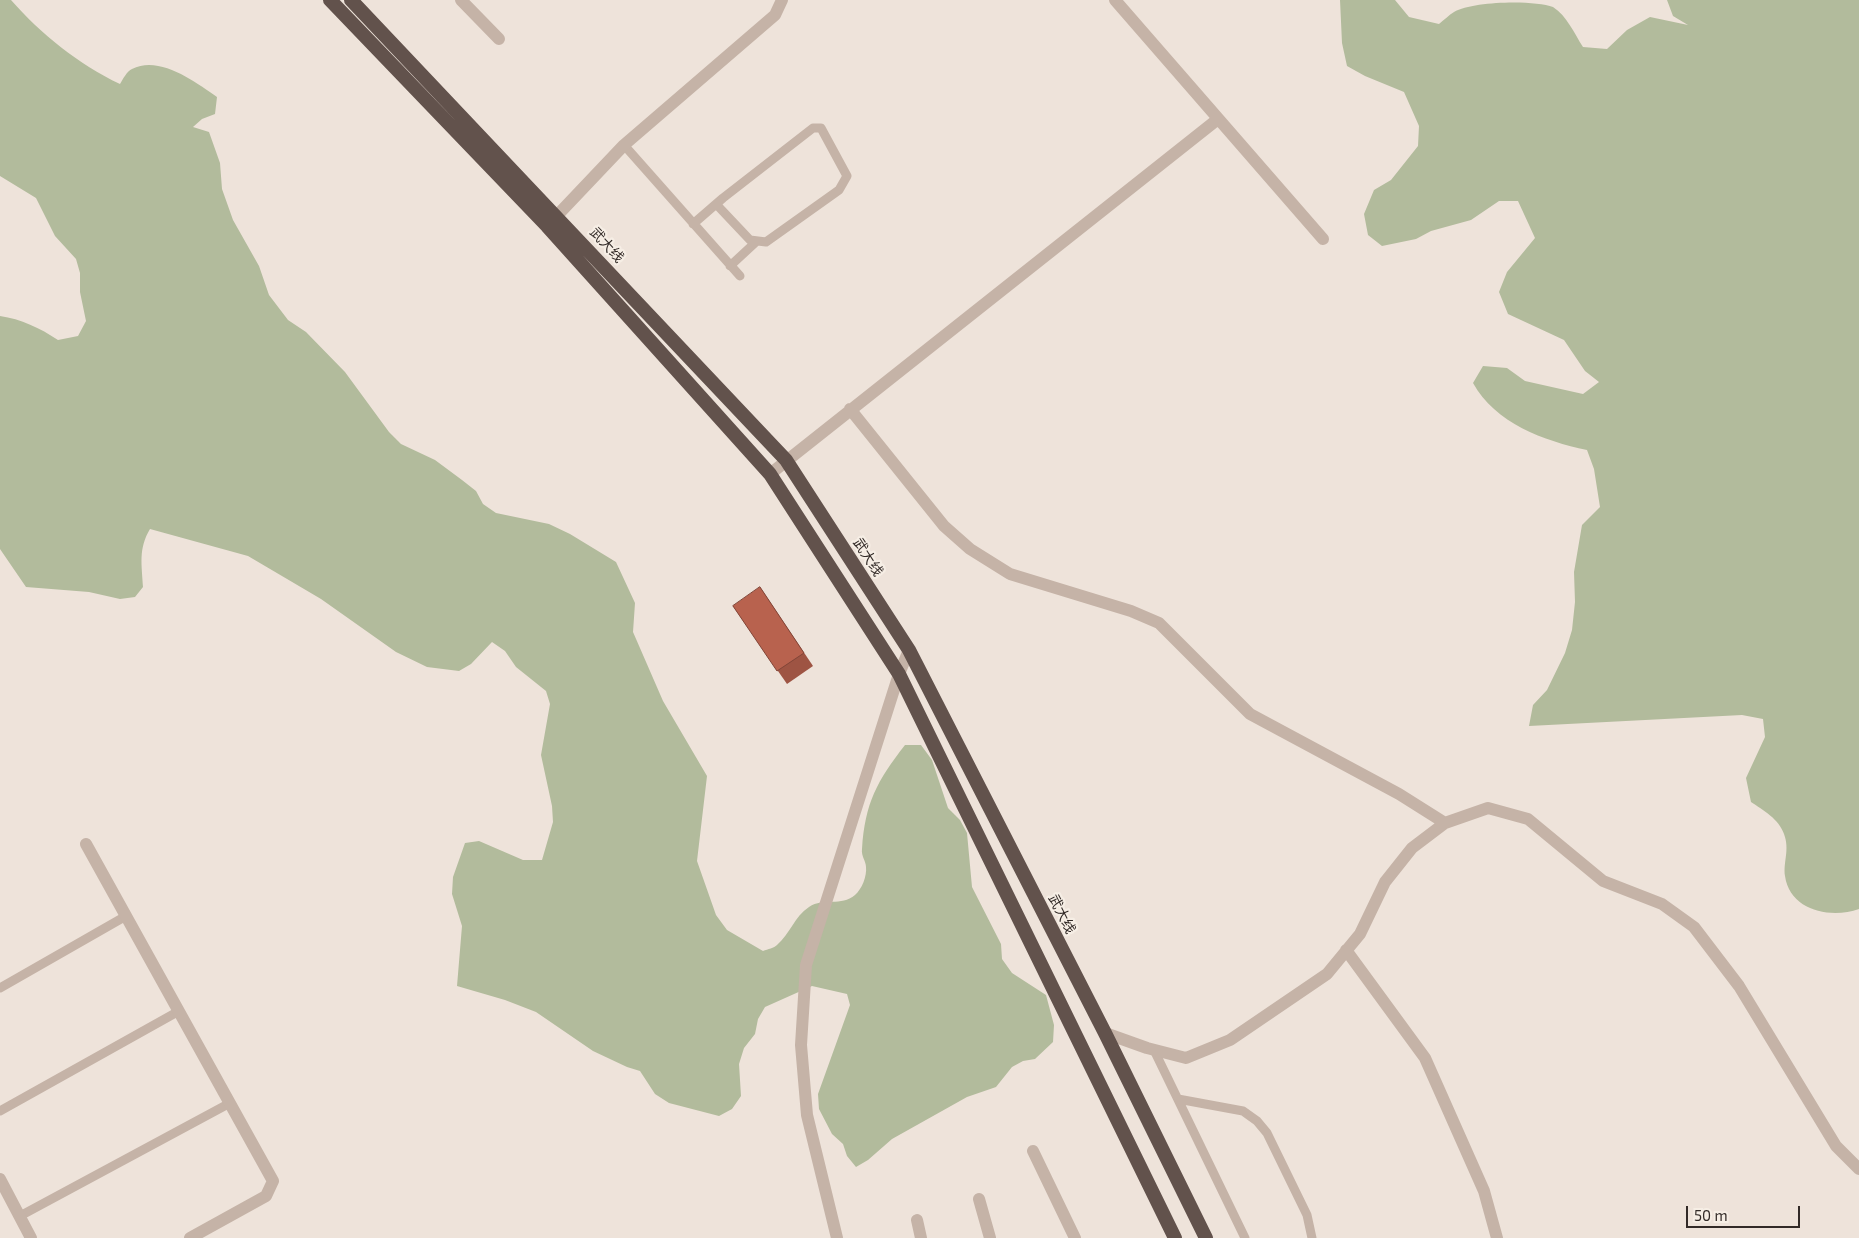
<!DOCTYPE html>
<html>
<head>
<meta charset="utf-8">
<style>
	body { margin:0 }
	#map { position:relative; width:1859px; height:1238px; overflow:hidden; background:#eee3da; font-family:"Exo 2",sans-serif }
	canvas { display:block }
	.scale { position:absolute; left:1686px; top:1206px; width:114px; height:22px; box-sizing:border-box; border:2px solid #322a27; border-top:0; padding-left:6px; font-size:15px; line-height:18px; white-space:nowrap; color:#322a27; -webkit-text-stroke:4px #f6eee5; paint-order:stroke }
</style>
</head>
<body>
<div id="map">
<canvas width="1859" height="1238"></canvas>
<div class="scale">50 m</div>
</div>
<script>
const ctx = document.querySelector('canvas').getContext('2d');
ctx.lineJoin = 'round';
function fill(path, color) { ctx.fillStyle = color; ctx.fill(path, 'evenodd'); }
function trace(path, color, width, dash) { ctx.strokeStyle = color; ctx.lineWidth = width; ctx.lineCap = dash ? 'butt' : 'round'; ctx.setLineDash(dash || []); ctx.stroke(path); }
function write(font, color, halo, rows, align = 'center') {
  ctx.font = font + ' "Exo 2","Noto Sans SC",sans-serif'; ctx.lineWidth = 4.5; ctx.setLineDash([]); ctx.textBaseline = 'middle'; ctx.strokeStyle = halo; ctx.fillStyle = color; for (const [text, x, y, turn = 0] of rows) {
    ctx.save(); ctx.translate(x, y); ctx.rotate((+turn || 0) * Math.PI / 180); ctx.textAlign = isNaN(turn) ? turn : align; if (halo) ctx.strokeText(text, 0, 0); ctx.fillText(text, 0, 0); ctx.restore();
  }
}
fill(new Path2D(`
	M0 0H11C41 34 78 64 120 84 123 79 127 71 132 69 160 55 195 82 217 97L215 114 202 119 193 127 209 132 220 163 222 189 233 220 259 266 269 295 288 320 306 332 345 372 389 432 401 444 435 460 462 480 476 491 483 504 496 513 549 524 570 534 616 562 635 603 633 632 663 701 707 776 697 861 716 915 727 930 763 951C768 949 774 948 777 945 790 934 794 917 809 907 824 897 841 907 855 895 862 889 867 876 866 867 866 861 861 856 862 849 865 803 877 781 905 745H921L932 760 948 808 960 820 967 833 972 887 1001 944 1002 959 1012 973 1046 995 1054 1025 1053 1042 1035 1059 1023 1061 1012 1067 996 1087 967 1097 892 1139 868 1160 856 1167 847 1156 843 1144 832 1134 819 1109 818 1094 850 1005 847 994 812 986 765 1007 758 1019 755 1034 744 1048 739 1064 741 1096 732 1109 719 1116 669 1103 655 1094 640 1071 627 1067 593 1051 536 1012 505 1000 457 986 462 926 452 894 453 877 465 843 479 841 523 860H542L553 822 552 806 541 755 550 704 546 691 516 667 505 651 492 642 471 664 459 671 427 667 396 652 321 599 248 556 150 529C138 549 142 565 143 587L135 597 120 599 89 592 26 587 0 549V316C21 319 40 328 58 340L78 336 86 321 80 292V273L76 259 55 236 36 198 0 176Z
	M1340 0H1395L1409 17 1439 24C1444 20 1449 15 1454 12 1473 1 1534 0 1553 7 1567 16 1574 33 1583 47L1607 49 1627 30 1650 17 1688 25 1673 16 1667 0H1859V909C1831 919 1790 911 1785 876 1783 862 1790 850 1784 834 1779 819 1763 810 1751 802L1746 778 1765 737 1763 719 1742 715 1529 726 1533 705 1547 690 1565 653 1572 630 1575 602 1574 572 1582 525 1600 507 1594 469 1587 450C1544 441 1495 423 1473 383L1483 366 1507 368 1525 381 1583 394 1599 382 1585 371 1564 340 1508 314 1499 292 1507 272 1535 238 1518 201H1499L1471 220 1431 231 1416 239 1382 246 1368 235 1364 214 1374 190 1391 180 1418 146 1419 126 1404 92 1365 76 1347 66 1342 43Z`), '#b2bb9c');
trace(new Path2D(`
	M624 145 740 276
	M693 224 723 198 813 128H821L847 176 839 190 766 242 750 240 716 204
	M730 266 757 241
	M0 988 126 916
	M1154 1050 1245 1238
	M1178 1099 1243 1111 1257 1121 1267 1133 1307 1215 1312 1238
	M0 1111 179 1011
	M20 1216 230 1103`), '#c5b3a7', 9);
trace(new Path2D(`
	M461 0 499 39
	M1115 0 1323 239
	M550 223 624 145 775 15 782 0
	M850 409 944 526 970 549 1010 574 1131 611 1159 623 1250 714 1399 794 1445 823
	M770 474 1218 119
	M86 844 273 1181 266 1196 190 1238
	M1346 950 1425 1058 1484 1191 1497 1238
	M1105 1033 1147 1048 1186 1058 1230 1040 1327 974 1360 934 1385 882 1412 848 1445 823 1488 808 1528 819 1603 881 1662 904 1694 927 1739 986 1836 1146 1859 1169
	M1033 1151 1075 1238
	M0 1179 31 1238
	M979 1199 990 1238
	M917 1220 921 1238`), '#c5b3a7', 12);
trace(new Path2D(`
	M837 1238 807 1115 801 1045 806 965 899 674 909 650`), '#c5b3a7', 12);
trace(new Path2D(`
	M330 0 547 226 770 474 899 674 1175 1238
	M351 0 786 460 909 650 1105 1033 1206 1238`), '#62524c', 14);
fill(new Path2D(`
	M760 587 813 666 787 684 733 606Z`), '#9e5443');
const building = new Path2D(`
	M760 587 804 653 777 671 733 606Z`);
fill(building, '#b8624e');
trace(building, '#814537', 1);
write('14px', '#322a27', '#f6eee5', [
	["武大线",607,245,47],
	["武大线",868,557,57],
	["武大线",1062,914,63]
]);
</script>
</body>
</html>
